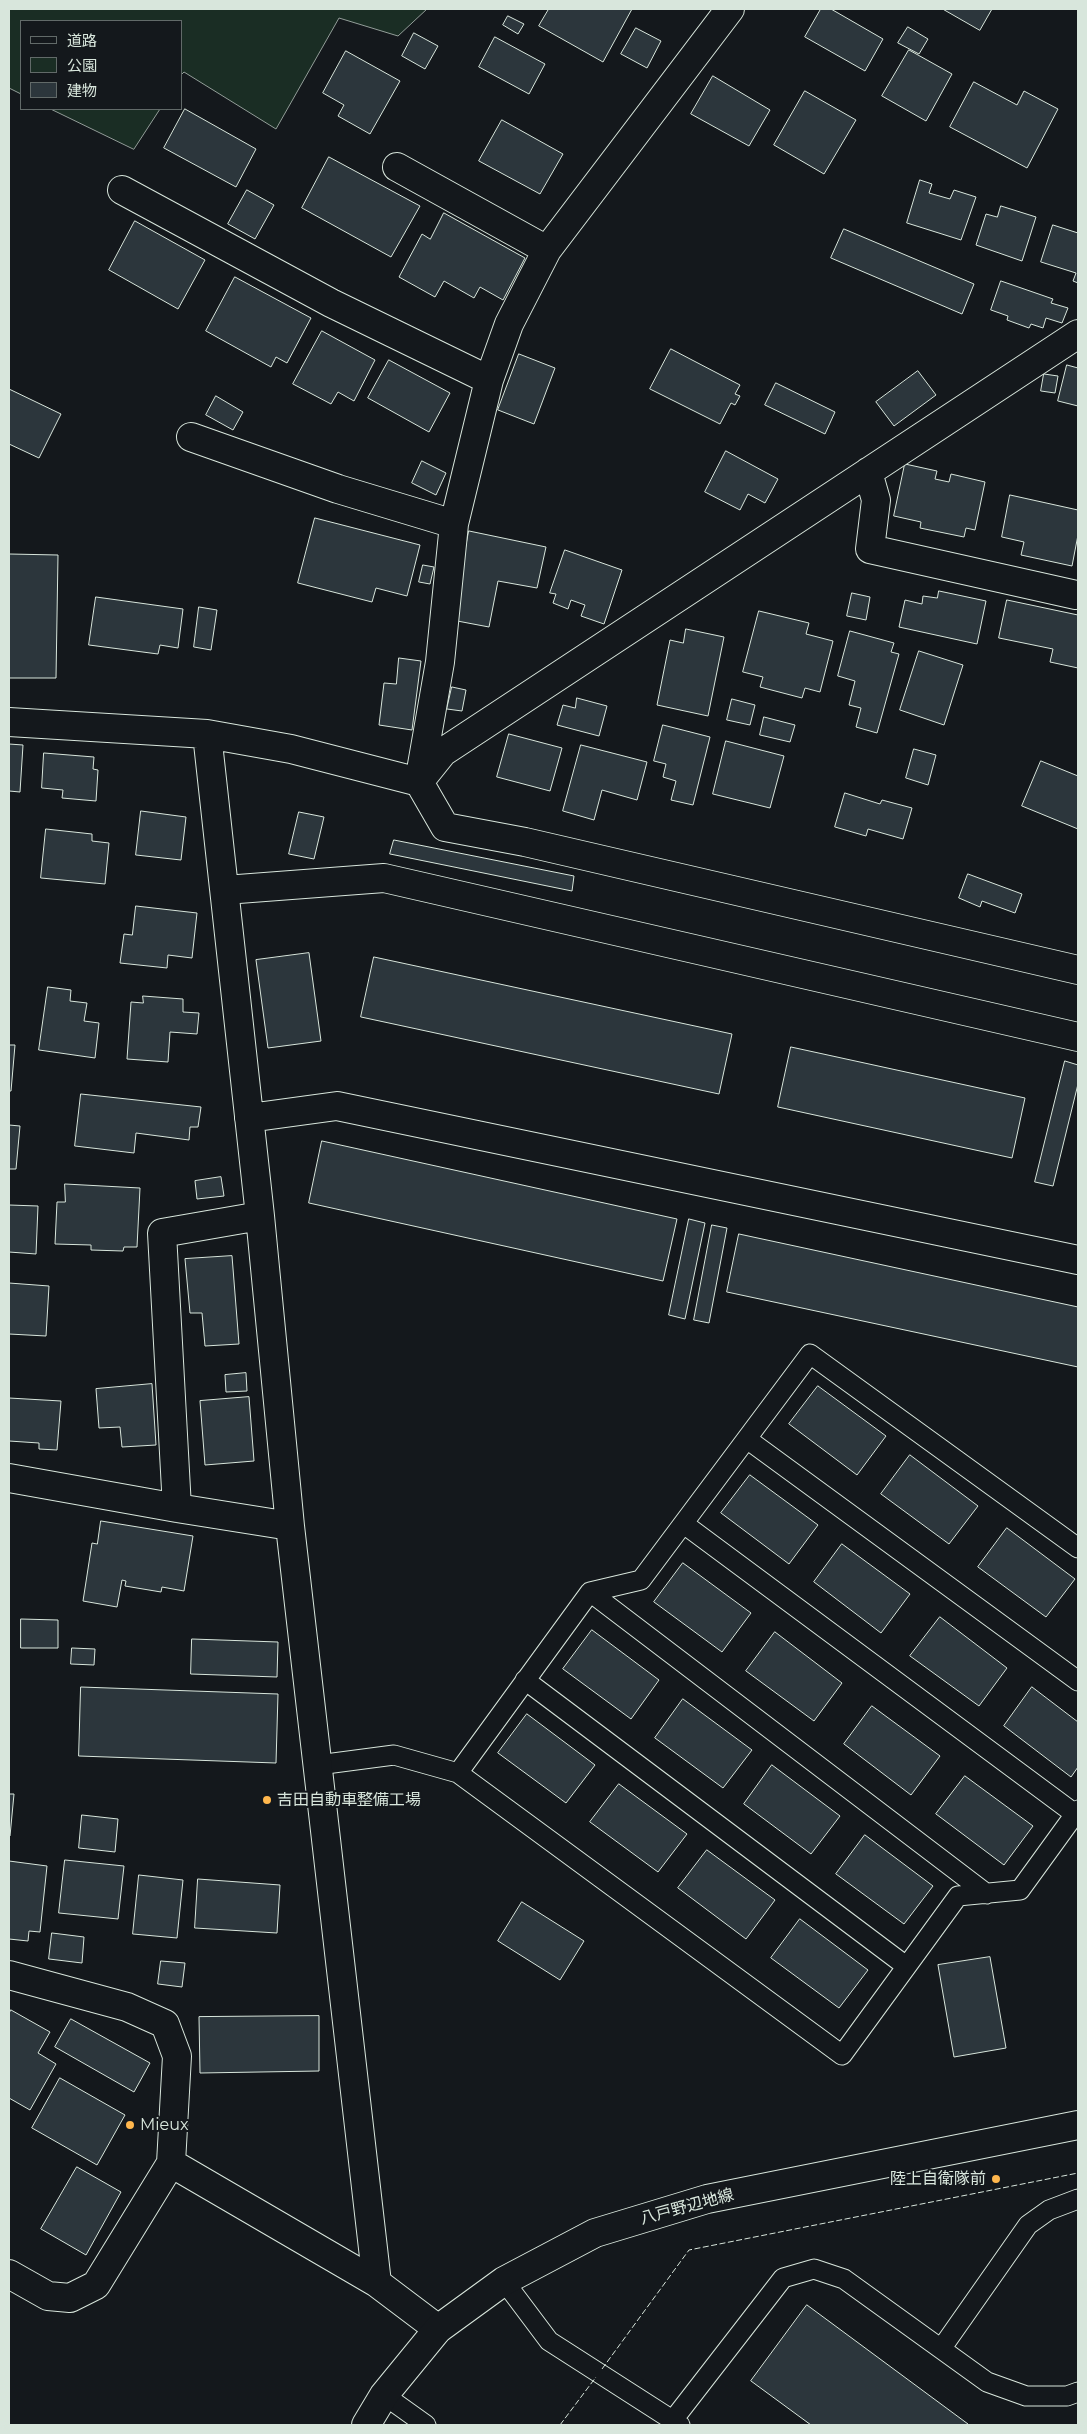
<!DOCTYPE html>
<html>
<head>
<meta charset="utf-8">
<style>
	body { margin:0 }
	#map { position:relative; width:1087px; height:2434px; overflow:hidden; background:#14181c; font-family:Montserrat,"Noto Sans JP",sans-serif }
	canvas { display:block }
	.frame { position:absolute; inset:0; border:10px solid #d8e6dc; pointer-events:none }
	.legend { position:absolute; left:20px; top:20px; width:162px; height:90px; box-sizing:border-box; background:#14181c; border:1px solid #626a69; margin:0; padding:6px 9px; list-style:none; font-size:15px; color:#d8e6dc }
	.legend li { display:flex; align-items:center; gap:10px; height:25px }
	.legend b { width:25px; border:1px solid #626a69 }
</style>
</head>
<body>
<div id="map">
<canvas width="1087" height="2434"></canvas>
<div class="frame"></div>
<ul class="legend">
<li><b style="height:6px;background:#14181c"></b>道路</li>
<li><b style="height:14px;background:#1a2d24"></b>公園</li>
<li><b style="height:14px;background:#2c363c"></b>建物</li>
</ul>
</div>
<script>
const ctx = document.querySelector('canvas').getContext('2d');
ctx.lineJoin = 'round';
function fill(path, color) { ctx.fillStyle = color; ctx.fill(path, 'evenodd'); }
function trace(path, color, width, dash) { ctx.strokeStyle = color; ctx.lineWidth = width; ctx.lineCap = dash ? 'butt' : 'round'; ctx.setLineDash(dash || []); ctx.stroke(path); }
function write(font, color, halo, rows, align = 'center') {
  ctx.font = font + ' Montserrat,"Noto Sans JP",sans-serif'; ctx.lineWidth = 4; ctx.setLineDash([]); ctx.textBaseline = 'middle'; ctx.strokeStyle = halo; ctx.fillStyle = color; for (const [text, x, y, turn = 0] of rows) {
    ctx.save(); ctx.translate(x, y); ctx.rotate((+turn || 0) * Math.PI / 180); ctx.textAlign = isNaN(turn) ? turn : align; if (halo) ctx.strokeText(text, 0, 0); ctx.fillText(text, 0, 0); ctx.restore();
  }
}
const green = new Path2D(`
	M9 9H427L398 36 339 18 276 129 184 72 181 75V21H21V94L9 88Z
	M51 109H160L134 149Z`);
fill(green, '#1a2d24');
trace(green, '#939e99', 1);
const building = new Path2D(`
	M549 9H632L603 62 539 26Z
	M821 9H831L883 39 865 71 805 37Z
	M943 9H992L980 30Z
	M508 16 524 24 518 34 503 25Z
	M908 27 928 39 919 54 898 43Z
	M636 28 661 41 647 68 621 54Z
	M414 33 438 46 425 69 402 56Z
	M495 37 545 64 529 94 479 67Z
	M909 50 952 74 926 121 882 96Z
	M346 51 400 81 370 134 338 116 344 105 323 93Z
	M713 76 770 110 749 146 691 114Z
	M974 82 1017 105 1024 91 1058 109 1027 168 950 127Z
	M805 91 856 120 824 174 774 145Z
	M185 109 256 149 236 187 164 148Z
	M502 120 563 154 540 194 479 161Z
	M329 157 420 206 391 257 302 208Z
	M920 180 932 184 929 193 950 199 954 190 976 197 961 240 907 223Z
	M247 190 274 205 255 239 228 224Z
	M1001 206 1036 217 1022 261 976 245 986 214 997 217Z
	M444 213 525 258 503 300 480 287 474 298 444 281 435 297 399 277 422 234 430 239Z
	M135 221 205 260 178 309 109 270Z
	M1053 225 1078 233V283L1073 281 1076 273 1041 262Z
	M844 229 974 284 962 314 831 258Z
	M235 277 311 318 287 363 276 357 271 367 206 331Z
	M1001 281 1053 299 1051 303 1068 308 1062 323 1046 318 1043 328 1031 324 1029 328 1007 320 1008 316 991 310Z
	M322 331 375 360 354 401 338 392 331 404 293 384Z
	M671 349 740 385 735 394 740 396 735 405 731 403 720 424 650 389Z
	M519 354 555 368 534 424 498 410Z
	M389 360 450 393 429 432 368 398Z
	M1067 365 1078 368V406L1058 401Z
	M918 371 936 395 894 426 876 402Z
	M1044 374 1058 376 1055 393 1041 391Z
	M776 383 835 412 825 434 765 405Z
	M9 389 61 414 39 458 9 444Z
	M216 396 243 412 233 430 206 415Z
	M726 451 778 479 765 503 748 494 740 510 705 492Z
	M422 461 446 473 436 495 412 483Z
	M905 464 937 471 935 479 949 482 951 474 985 482 975 530 966 528 964 537 920 528 921 522 894 516Z
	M1010 495 1078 510V535L1072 566 1021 555 1024 542 1002 537Z
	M315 518 420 545 407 596 376 588 372 602 298 583Z
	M469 531 546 547 537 588 498 581 489 627 452 620Z
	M565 550 622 570 604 624 581 616 585 605 571 600 568 609 553 603 556 594 550 593Z
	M9 554 58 555 56 678H9Z
	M423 565 434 567 430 584 419 582Z
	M939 591 986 601 977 644 899 627 905 600 922 604 923 596 937 598Z
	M852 593 870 597 866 620 847 616Z
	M96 597 183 609 178 648 160 645 158 654 89 645Z
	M1007 600 1078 615V668L1050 662 1053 649 999 638Z
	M199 607 217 610 211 650 194 647Z
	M759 611 809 623 806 634 833 641 820 692 805 688 802 698 760 687 763 677 743 672Z
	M686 629 724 637 708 716 657 705 670 640 683 643Z
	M850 631 894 643 891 652 899 654 877 733 856 727 861 708 849 705 855 681 838 676Z
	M919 651 963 665 944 725 900 710Z
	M399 658 421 661 412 730 379 725 384 683 396 684Z
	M452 687 466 690 462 711 447 709Z
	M577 698 607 706 599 736 557 725 563 705 575 708Z
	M732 699 755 705 750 725 727 720Z
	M764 717 795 725 790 742 760 735Z
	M663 725 710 737 693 805 671 800 676 781 663 777 666 764 654 761Z
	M509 734 562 748 550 791 497 777Z
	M726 741 784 756 770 808 713 794Z
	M9 744 23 745 20 792 9 791Z
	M581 745 647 762 637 800 602 790 594 820 563 811Z
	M914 749 936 755 928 785 906 778Z
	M44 753 94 757 93 769 98 770 96 801 62 798 63 790 42 788Z
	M1041 761 1078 776V829L1022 806Z
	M845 793 880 804 882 800 912 808 903 839 868 829 866 836 835 827Z
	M141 811 186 817 181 860 136 855Z
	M299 812 324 817 314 859 289 854Z
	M46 829 92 834V841L109 843 105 884 41 878Z
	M394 840 574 876 572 891 390 854Z
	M968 874 1022 894 1015 913 982 901 980 907 959 898Z
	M136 906 197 913 192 958 168 955 167 968 120 963 124 934 132 935Z
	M309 953 321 1041 268 1048 256 960Z
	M374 957 732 1034 719 1094 361 1017Z
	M48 987 71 990 70 1001 87 1003 84 1021 99 1023 95 1058 39 1050Z
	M143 996 183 999V1012L199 1013 197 1034 170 1032 168 1062 127 1059 131 1002 143 1003Z
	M9 1045H15L11 1091H9Z
	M791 1047 1025 1098 1012 1158 778 1107Z
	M1065 1061 1078 1065V1084L1053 1186 1035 1182Z
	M81 1094 201 1107 198 1127H190L189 1140 136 1133 134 1153 75 1146Z
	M9 1125 20 1126 16 1169H9Z
	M322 1141 677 1219 663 1281 309 1203Z
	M221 1177 224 1196 197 1199 195 1181Z
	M65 1184 140 1188 137 1247H124L123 1251 91 1250V1245L55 1244 57 1202H65Z
	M9 1205 38 1206 36 1254 9 1252Z
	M689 1219 705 1223 685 1319 669 1315Z
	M712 1225 727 1228 709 1323 694 1320Z
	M739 1234 1078 1307V1367L727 1292Z
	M232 1256 239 1344 205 1346 202 1313H190L185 1259Z
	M9 1283 49 1286 46 1336 9 1334Z
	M246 1373 247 1391 226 1392 225 1375Z
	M152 1384 156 1445 122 1447 120 1427 99 1428 96 1389Z
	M818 1386 886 1436 857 1475 789 1424Z
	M249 1397 254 1461 205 1465 200 1401Z
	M9 1398 61 1401 57 1450 39 1449V1443L9 1441Z
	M910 1455 978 1506 949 1544 881 1494Z
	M750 1475 818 1525 789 1564 721 1513Z
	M101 1521 193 1536 184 1591 162 1587 161 1592 125 1586 126 1581 122 1580 117 1607 83 1601 92 1543 97 1544Z
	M1007 1528 1075 1579 1046 1617 978 1567Z
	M842 1544 910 1594 881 1633 814 1582Z
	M683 1563 751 1613 722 1652 654 1602Z
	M940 1617 1007 1668 979 1706 910 1656Z
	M21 1619 58 1620V1648H21Z
	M592 1630 659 1680 631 1719 563 1669Z
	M775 1632 842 1683 814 1721 746 1671Z
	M192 1639 278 1642 277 1677 191 1674Z
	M72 1648 95 1649 94 1665 71 1664Z
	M81 1687 278 1694 276 1763 79 1756Z
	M1032 1687 1078 1722V1767L1071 1777 1004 1726Z
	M683 1699 752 1750 723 1788 655 1738Z
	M872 1706 940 1756 911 1795 844 1744Z
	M527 1714 595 1765 566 1803 498 1753Z
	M772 1765 840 1816 811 1854 744 1804Z
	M965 1776 1033 1826 1004 1865 936 1814Z
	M619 1784 687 1834 658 1872 590 1822Z
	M9 1794H14L10 1836H9Z
	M82 1815 118 1819 115 1852 79 1848Z
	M865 1835 933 1886 904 1924 836 1874Z
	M707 1850 775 1900 746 1939 678 1888Z
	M65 1860 124 1866 118 1919 59 1913Z
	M9 1861 47 1866 40 1932 29 1931 28 1941 9 1939Z
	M139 1875 183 1880 177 1938 133 1934Z
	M198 1879 280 1885 277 1933 195 1928Z
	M522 1902 584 1941 560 1980 498 1941Z
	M800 1919 868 1970 839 2008 771 1958Z
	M52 1933 84 1937 82 1963 49 1959Z
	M990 1957 1006 2048 954 2057 938 1965Z
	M161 1961 185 1963 182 1987 158 1984Z
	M11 2010 50 2032 38 2053 56 2064 30 2110 9 2098V2014Z
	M319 2016V2071L200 2073 199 2017Z
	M71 2019 150 2063 134 2092 55 2047Z
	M60 2078 125 2115 97 2165 32 2128Z
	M77 2167 121 2192 86 2255 41 2229Z
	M807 2305 968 2424 967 2425H811L751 2381Z`);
fill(building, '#2c363c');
trace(building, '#d8e6dc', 1);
const service = new Path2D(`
	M747 1439 1078 1681
	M684 1524 1075 1814
	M590 1592 987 1894
	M525 1680 906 1966
	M318 1765 394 1755 458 1773 842 2055 958 1896 1020 1890 1078 1810
	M458 1773 590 1592 641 1580 810 1354 1078 1548
	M504 2281 549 2341 680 2425
	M941 2349 1028 2225 1049 2210 1078 2199
	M384 2395 426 2425
	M673 2420 783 2278 814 2269 844 2279 987 2382 1026 2396H1067L1078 2392`);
const minor = new Path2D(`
	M730 9 547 250 509 324 489 380 454 524 440 662 419 782 445 827 525 842 1078 970
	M397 167 547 250
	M122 190 331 303 489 380
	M191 437 338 489 454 524
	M868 472 876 500 870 549 1076 595
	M9 722 207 734 291 749 419 782 443 752 1078 334
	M207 734 260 1216 290 1526 377 2283
	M225 890 384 878 1078 1037
	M249 1118 337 1106 1078 1260
	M9 1478 177 1508 290 1526
	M177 1508 162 1233 260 1216
	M9 1975 127 2007 165 2024 177 2056 171 2163 377 2283 438 2329
	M9 2274 48 2296 70 2298 96 2285 171 2163`);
const primary = new Path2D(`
	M366 2425 384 2395 438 2329 504 2281 595 2233 707 2199 1078 2125`);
trace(service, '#d8e6dc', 21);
trace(minor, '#d8e6dc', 30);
trace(primary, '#d8e6dc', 30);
trace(service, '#14181c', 19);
trace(minor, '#14181c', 28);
trace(primary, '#14181c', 28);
trace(new Path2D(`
	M602 2369 689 2250 1078 2173
	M560 2425 596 2377`), '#d8e6dc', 1, [6, 2.5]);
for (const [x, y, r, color] of [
	[267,1800,5,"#ffb74d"],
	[130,2125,5,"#ffb74d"],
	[996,2179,5,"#ffb74d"]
]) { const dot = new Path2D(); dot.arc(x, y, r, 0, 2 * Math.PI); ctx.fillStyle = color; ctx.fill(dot); trace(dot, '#14181c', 2); }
write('16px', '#d8e6dc', '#14181c', [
	["吉田自動車整備工場",277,1800],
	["Mieux",140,2125],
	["陸上自衛隊前",986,2179,"right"]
], 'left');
write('16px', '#d8e6dc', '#14181c', [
	["八戸野辺地線",687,2207,-15]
]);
</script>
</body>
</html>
